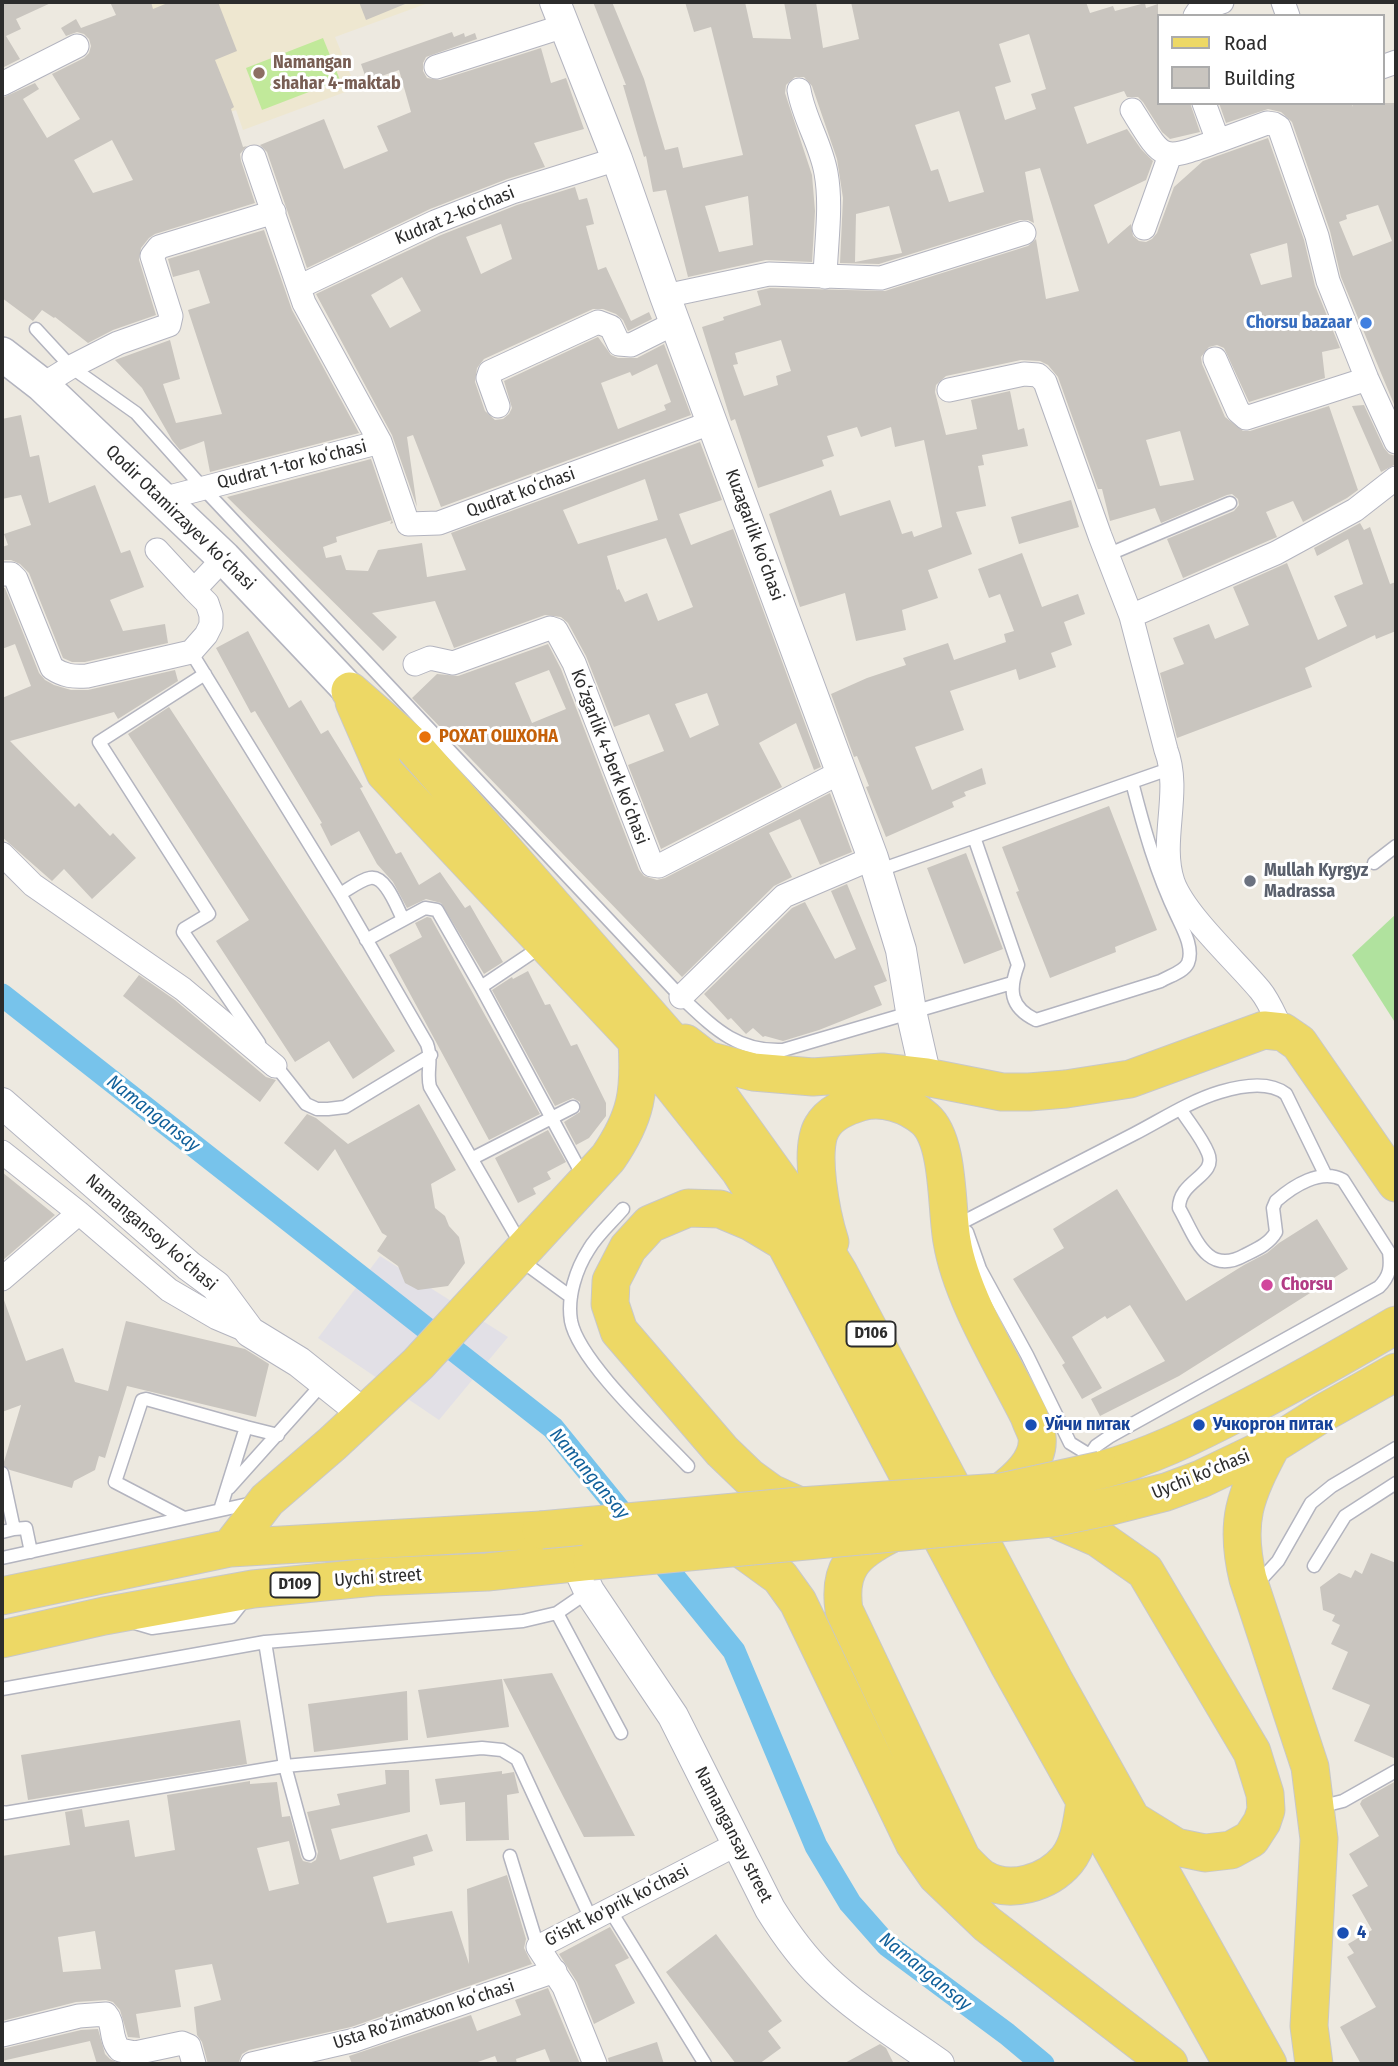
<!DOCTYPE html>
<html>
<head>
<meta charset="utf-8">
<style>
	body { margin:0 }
	#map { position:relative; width:1398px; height:2066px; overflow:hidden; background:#ede9e0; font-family:"Fira Sans Condensed",sans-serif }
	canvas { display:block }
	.frame { position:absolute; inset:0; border:4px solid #2c2c2c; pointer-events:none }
	.legend { position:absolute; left:1157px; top:14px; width:228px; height:91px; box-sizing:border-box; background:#fff; border:2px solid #ababab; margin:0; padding:9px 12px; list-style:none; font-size:21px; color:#2c2c2c }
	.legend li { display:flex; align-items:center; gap:14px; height:35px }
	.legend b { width:35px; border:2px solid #ababab }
</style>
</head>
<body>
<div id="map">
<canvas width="1398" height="2066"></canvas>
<div class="frame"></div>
<ul class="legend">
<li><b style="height:9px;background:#edd865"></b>Road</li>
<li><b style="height:19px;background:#c9c5bf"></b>Building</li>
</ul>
</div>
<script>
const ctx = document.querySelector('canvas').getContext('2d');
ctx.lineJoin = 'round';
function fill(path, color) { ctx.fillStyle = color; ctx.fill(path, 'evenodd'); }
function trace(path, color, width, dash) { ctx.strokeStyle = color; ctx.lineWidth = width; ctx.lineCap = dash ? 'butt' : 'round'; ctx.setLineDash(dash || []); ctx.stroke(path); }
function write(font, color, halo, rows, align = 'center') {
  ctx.font = font + ' "Fira Sans Condensed",sans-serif'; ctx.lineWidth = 6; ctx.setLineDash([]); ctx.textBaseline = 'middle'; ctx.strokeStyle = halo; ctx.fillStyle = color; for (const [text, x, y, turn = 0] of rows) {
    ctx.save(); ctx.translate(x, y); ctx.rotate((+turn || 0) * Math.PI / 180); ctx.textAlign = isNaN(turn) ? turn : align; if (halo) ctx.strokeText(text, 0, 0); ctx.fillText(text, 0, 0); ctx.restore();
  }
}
fill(new Path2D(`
	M380 1256 508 1337 439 1420 318 1338Z`), '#e2e0e6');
fill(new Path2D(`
	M118 2H431L335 37 356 88 243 130 236 110 189 127 125 18Z`), '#eee7d0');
fill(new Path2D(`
	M1396 914V1024L1352 955Z`), '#b0e29e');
fill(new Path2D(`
	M323 38 340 80 262 110 246 68Z`), '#c1e99a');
trace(new Path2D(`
	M2 995 553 1428 734 1651 816 1846 850 1903 887 1945 1007 2034 1043 2064`), '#77c3eb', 23);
fill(new Path2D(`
	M2 2H53L16 19 21 29 6 36 20 59 2 68Z
	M110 2H151L153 9 170 2H218L237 51 215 60 234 107 231 109 243 147 247 146 240 154 241 161 255 203 155 234 149 238 141 248 139 260 156 315 113 330 88 343 55 317 54 318 42 310 33 321 2 298V98L35 83 39 89 23 99 47 138 80 119 52 74 84 58 89 53 91 46 89 39 84 34 77 32 66 36 61 28 76 19 81 28 116 15ZM112 140 133 180 93 193 74 160Z
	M359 2H410L366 20Z
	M593 2H612L644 79 665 150 678 147 683 168 743 155 711 27 694 32 685 2H745L753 38 791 39 784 2H816L823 48 859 39 851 2H1086L1090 13 1113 6 1115 11 1145 3 1146 8 1158 4V103H1190L1200 132 1170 139 1162 132 1143 102 1138 97H1127L1124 91 1074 107 1087 144 1127 129 1141 149 1153 161 1146 180 1094 205 1108 244 1131 224 1133 236 1139 241 1146 242 1152 239 1157 233 1174 187 1203 161 1268 138 1304 240 1315 286 1340 348 1322 352 1325 378 1249 402 1224 348 1217 345 1209 347 1201 357 1202 364 1225 417 1243 431H1250L1329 406 1358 490 1347 498 1303 522 1293 501 1266 512 1277 537 1183 578 1167 539 1234 511 1239 505 1238 499 1232 494 1227 495 1161 523 1155 508 1110 521 1102 489H1098L1058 377 1048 365 1040 361 1021 360 946 376 936 385 935 392 946 435 977 429 971 400 1010 391 1018 430 1024 428 1028 446 982 455 984 465 978 466 986 506 956 512 972 554 928 570 938 598 902 610 906 630 856 641 845 593 800 607 769 514 831 490 840 516 890 500 902 534 912 531 914 537 942 527 924 440 895 447 891 427 861 437 857 427 827 436 834 456 822 460 824 466 758 488 735 419 731 421 702 327 724 320 723 317 761 305 757 291 770 288 885 291 1028 246 1036 239 1046 299 1079 291 1040 168 1025 172 1034 223 1028 220H1020L879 264 840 263 843 198 837 159 812 86 804 77H795L786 85 785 93 812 175 815 211 812 262 766 260 688 277 666 190 653 192 646 156 644 157 623 85H626ZM1029 34 1046 89 1031 94 1036 109 1005 120 995 87 1011 82 999 44ZM959 111 984 192 949 202 938 169 931 171 915 125ZM748 196 753 245 719 252 705 206ZM889 206 902 253 855 262 856 214ZM1287 243 1292 277 1261 285 1250 254ZM781 340 791 371 776 376 778 385 744 396 733 365 738 364 735 353ZM1180 431 1194 480 1160 486 1146 440Z
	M452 32 454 37 464 33 465 37 475 33 477 39 426 57 423 63V71L427 78 440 80 541 48 551 83 566 78 584 129 534 143 545 167 507 179 430 209 307 268 267 152 260 145 324 119 344 169 388 151 377 126 411 112 399 70 367 81 361 64Z
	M1219 103H1352L1353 107V103H1396V409L1341 277 1330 231 1292 122 1281 112 1268 109 1226 123ZM1378 205 1392 241 1353 256 1339 222 1347 219 1346 215Z
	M575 187 579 200 587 198 590 208 594 224 586 226 598 270 606 267 631 321 649 312 652 319 628 331 623 320 616 314 603 309H593L484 359 477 368 475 382 485 411 495 420 503 419 509 414 512 408 504 381 598 337 611 355 618 358H637L664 344 691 415 441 507 413 435 407 437 417 507 392 435 316 294 441 235 517 205ZM501 224 512 259 481 274 466 237ZM402 277 421 311 390 328 371 295ZM657 364 671 402 664 405 666 410 618 429 601 383 630 372 632 376Z
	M264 230 292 310 359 433 210 472 204 441 180 450 172 440 142 388 115 360 170 340 180 379 163 384 176 423 222 414 188 310 210 303 199 270 173 277 168 259Z
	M1364 405 1384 448 1389 454 1396 456V464L1381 472 1352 406Z
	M21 415 30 457 39 455 49 503 95 485 121 553 130 550 144 587 110 600 123 631 165 624 168 643 85 662H72L63 658 29 573 20 564 11 560H2V547L8 545 4 534 31 525 21 495 2 499V419Z
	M700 442 722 500 679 514 691 545 733 529 821 767 814 770 796 723 759 743 782 787 661 849 628 765 664 751 649 714 614 727 586 656 568 623 561 617 545 615 454 648 435 601 372 613 397 637 383 651 227 497 371 459 393 523 390 524 392 520 336 537 337 542 323 547 326 558 341 555 346 570 368 571 378 550 422 543 427 577 466 570 451 533ZM645 479 658 520 578 544 563 510ZM666 538 693 607 658 621 647 593 625 602 619 589 617 590 607 556ZM707 693 719 725 690 738 675 704Z
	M1071 500 1079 527 1019 544 1011 517Z
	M1360 523 1364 530 1370 527 1390 584 1396 582V631L1376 639 1375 635 1305 668 1312 687 1177 738 1160 673 1184 664 1173 638 1209 624 1215 639 1249 625 1233 587 1287 563 1318 640 1347 626 1334 596 1363 584 1348 539 1317 556 1314 548Z
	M1022 553 1042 607 1078 594 1085 614 1064 622 1072 645 1051 653 1056 667 1019 680 1016 669 950 691 964 730 915 747 932 790 982 768 986 784 964 792 966 796 952 802 954 807 886 837 866 787 869 786 857 756 854 757 831 694 867 678 906 665 903 658 948 643 954 660 1006 642 1004 634 1014 631 1000 594 989 598 978 569Z
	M2 588H5L39 673 45 680 54 685 71 690H88L175 670 178 681 118 719 114 712 10 741 75 807 79 803 110 836 113 833 136 858 92 899 64 869 52 881 2 837V698L31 686 15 644 2 649Z
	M248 631 289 708 301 700 321 734 328 730 363 787 360 788 396 854 401 852 419 885 440 872 465 908 470 905 503 962 484 974 441 903 426 899 407 908 393 882 377 864 359 831 331 846 320 824 322 823 255 711 251 713 216 648Z
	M548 644 561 669 639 870 644 876 657 880 665 878 830 793 852 852 820 865 800 819 769 833 792 877 774 886 682 977 412 698 437 674 458 676ZM549 670 566 709 532 723 515 683Z
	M169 707 395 1051 353 1079 329 1041 295 1062 216 941 249 920 128 734Z
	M1109 806 1157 930 1115 947 1116 952 1050 978 1016 892 1019 891 1002 847Z
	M966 853 1003 949 964 964 927 868Z
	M847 884 887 981 874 986 882 1005 819 1030 783 1041 765 1036 763 1037 753 1028 746 1034 731 1018 728 1020 704 994 792 908 805 902 835 959 856 949 831 891Z
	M427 917 431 918 540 1114 489 1140 389 955 422 937 415 923Z
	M528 971 545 1005 550 1004 571 1046 577 1044 606 1103V1116L589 1138 576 1145 564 1122 580 1112V1102L573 1098 555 1106 492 990 512 977 513 979Z
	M139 975 175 1000 266 1077 276 1080 260 1102 123 996Z
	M419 1104 456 1170 431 1184 435 1208 445 1216 449 1226 459 1237 465 1263 448 1286 418 1290 405 1283 398 1266 377 1251 387 1236 382 1233 335 1149 318 1171 284 1143 307 1114 316 1118 348 1144Z
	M548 1130 566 1162 547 1172 551 1179 533 1188 536 1194 518 1203 495 1158Z
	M2 1172 55 1215 2 1261Z
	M1117 1189 1186 1301 1244 1265 1267 1253 1279 1243 1317 1219 1348 1269 1179 1376 1100 1416 1091 1399 1165 1361 1130 1305 1107 1319 1105 1316 1072 1337 1102 1388 1082 1399 1062 1365 1065 1363 1013 1279 1064 1248 1053 1229Z
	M2 1300H4L26 1361 63 1348 75 1382 108 1391 126 1321 245 1349 269 1364 256 1417 127 1386 105 1458 99 1456 95 1470 74 1481 72 1488 10 1470 3 1465 21 1405 2 1412Z
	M1371 1553 1396 1563V1759L1354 1741 1370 1705 1332 1689 1348 1652 1331 1644 1340 1625 1332 1621 1335 1615 1323 1610 1320 1587 1339 1573 1351 1578 1355 1570 1362 1574Z
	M552 1673 635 1836 584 1837 503 1679Z
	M502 1679 509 1727 427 1738 418 1690Z
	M407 1691 408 1740 314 1752 308 1704Z
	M240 1720 247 1764 28 1800 21 1755Z
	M385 1770H409L410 1812 331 1829 340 1860 427 1834 433 1851 413 1857 415 1865 373 1877 387 1923 452 1911 469 1964 467 1889 507 1875 526 1939 524 1948 532 1964 351 2027 249 2050 242 2054 238 2064H208L202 2042 197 2035 194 2007 221 2000 212 1964 175 1970 181 2007 136 2014 140 2038 128 2037 120 2010 113 2002 106 2000 76 2002 2 2021V1856L70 1845 65 1812 82 1809 85 1827 129 1820 135 1857 175 1850 167 1795 250 1781V1784L277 1782 282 1817 290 1816 301 1857 303 1861 311 1863 316 1860 318 1852 307 1812 340 1805 337 1794 386 1784ZM289 1841 299 1884 269 1891 257 1848ZM95 1931 101 1969 63 1972 58 1937Z
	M502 1771V1774L514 1772 519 1793 507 1795 509 1840 466 1841 465 1802 440 1805 435 1779Z
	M1396 1781V2064H1361L1340 2027 1376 2007 1347 1957 1354 1953 1348 1944 1372 1930 1352 1895 1368 1886 1349 1854 1379 1836 1360 1804 1362 1800Z
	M610 1927 629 1958 615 1965 635 2003 594 2024 577 1982 559 1954Z
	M716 1934 782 2021 768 2031 781 2048 759 2064H736L666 1972Z
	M548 1988 580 2064H551L545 2049 516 2059 517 2064H498L495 2056 472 2064H352L349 2056 471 2015 477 2031 521 2015 515 2000Z
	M98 2029 105 2054 110 2059 120 2064H97L90 2041 2 2061V2049L81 2030Z
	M657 2042 664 2064H609L608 2058Z
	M880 2044 886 2048 894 2064H843Z`), '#c9c5bf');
const service = new Path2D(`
	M36 329 71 367 136 413 203 488 681 997C713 1027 736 1052 783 1050L1012 983
	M1107 555 1230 503
	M191 652 340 894 427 1044C433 1060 426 1072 430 1087L522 1246
	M205 674 99 742 209 914 184 929 183 932 259 1043
	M974 837 1018 965C1009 989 1009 1007 1036 1020L1161 981C1169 976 1184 972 1188 963 1194 948 1183 929 1177 916 1156 872 1144 829 1132 782
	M1374 863 1396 846
	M877 871 1172 768
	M340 894C349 889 360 880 370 878 386 875 397 908 403 919
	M366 940 425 908 437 910 481 987 584 1178
	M481 987 542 946
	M272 1061 306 1104 317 1109H328L345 1107 431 1055
	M473 1158 573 1107
	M623 1209C612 1222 597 1235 589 1249 576 1269 567 1297 571 1321 579 1362 658 1434 688 1466
	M959 1229 963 1222C1020 1193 1077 1163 1134 1134 1161 1120 1190 1101 1220 1092 1240 1086 1268 1080 1286 1094L1325 1174
	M967 1232 980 1269 1027 1355 1070 1443 1096 1459
	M519 1259 571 1297
	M246 1427 278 1435
	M1090 1455 1096 1446 1109 1437 1379 1287C1390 1276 1391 1267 1389 1252L1343 1180C1321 1168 1293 1186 1276 1201L1273 1208 1276 1232C1269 1244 1257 1249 1245 1255 1206 1277 1195 1236 1179 1208 1179 1180 1218 1176 1208 1153 1202 1138 1190 1124 1181 1110
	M2 1473 14 1529 2 1532
	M229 1488 324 1382
	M184 1518 115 1482 142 1400 146 1399 246 1427 220 1510
	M14 1529 26 1528 31 1552
	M2 1558 253 1503
	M1314 1566 1345 1516 1396 1483
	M1255 1586 1278 1561 1311 1503 1332 1486 1396 1448
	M557 1613 621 1733
	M135 1623 152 1628 231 1617 246 1598
	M265 1642 285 1766 482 1748 502 1750 517 1759 591 1919
	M2 1689 265 1642 523 1621 557 1613 589 1591
	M1319 1807 1343 1801 1396 1771
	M2 1812 5 1813 285 1766 309 1854
	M510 1856 538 1947
	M610 1910 705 2064`);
const minor = new Path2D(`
	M1283 2 1288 16
	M1195 16 1199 10 1222 2
	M436 67 564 26
	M1382 67 1396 62
	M2 84 77 46
	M799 90C804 119 821 144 826 173 832 206 826 243 825 277
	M1204 103 1218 141 1267 123 1274 124 1279 127 1317 236 1328 281 1367 379 1396 442
	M1132 110C1165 163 1160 161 1218 141
	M254 157 304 303 380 442 408 524 439 523 713 422
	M1144 228 1170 155
	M299 287 435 222 512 192 617 159
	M665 296 769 274 881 278 1024 233
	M1215 359 1238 411 1246 418 1367 379
	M42 385 71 367 118 343 169 325 171 316 152 256 159 247 274 212
	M949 390 1024 374 1038 375 1045 382 1100 536 1131 616 1166 750C1182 792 1159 841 1173 882 1185 915 1236 961 1260 990 1270 1002 1276 1019 1283 1032
	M498 406 488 378 490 372 598 322 611 327 619 344 631 345 675 323
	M162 499 380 442
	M157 550 194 590
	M2 574H11L16 579 52 668C64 676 73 677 87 676L191 652 206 635 211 625V615L207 603 194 590 224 558
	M1131 616 1276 553 1355 510 1396 478
	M415 664 430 658 453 663 550 628 556 630 574 663 652 865 659 866 841 772
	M2 854 33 885 183 989 275 1066
	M681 997 784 896 873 858
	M2 1152 79 1213 169 1290 217 1318 250 1332
	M2 1279 79 1213
	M2 2035 79 2016 106 2014C115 2024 109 2039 120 2050L135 2053 182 2043 189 2046 194 2064
	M252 2064 355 2040 555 1971
	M595 2064 564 1987 538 1947 737 1844`);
const tertiary = new Path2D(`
	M555 2 617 159 665 296 873 858 901 950 911 1011 926 1077
	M2 1103 189 1266 216 1286 250 1332 299 1362 364 1414
	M576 1563 589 1591 673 1716 770 1909C785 1933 802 1957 823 1977 858 2011 900 2036 939 2064`);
const secondary = new Path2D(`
	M2 354 42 385 224 558 350 691`);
const primary = new Path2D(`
	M350 691 413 746 718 1094 796 1203 839 1273 1055 1682 1268 2064
	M354 702 385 773 637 1041 740 1171 784 1241 1009 1665 1232 2064
	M685 1043 707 1060 753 1072 813 1077 882 1072 926 1077 1002 1092H1029L1066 1089 1130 1079 1264 1030 1283 1032 1299 1043 1396 1183
	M781 1240 751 1222 720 1209 688 1208 650 1224 628 1248 611 1281 610 1304 619 1331 722 1451 749 1477 771 1493 800 1506
	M830 1242C822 1217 808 1150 822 1127 830 1113 845 1107 861 1102 882 1096 908 1104 925 1119 950 1141 946 1209 952 1241 961 1297 1003 1364 1029 1416 1031 1423 1036 1431 1037 1437 1040 1461 1017 1480 1001 1492
	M1272 1445C1245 1496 1234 1521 1248 1579L1310 1767 1319 1839 1309 2026 1314 2064
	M1101 1470C1148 1458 1192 1436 1235 1414 1290 1386 1343 1356 1396 1325
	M1111 1506 1166 1492 1201 1479 1272 1445 1323 1413 1396 1372
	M1052 1518 1098 1538 1145 1571 1252 1752 1265 1794 1266 1810 1262 1822 1251 1839 1231 1850 1205 1853 1176 1847 1134 1821
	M889 1535C854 1553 838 1568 844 1610L962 1859C968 1865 975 1873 982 1878 1009 1895 1048 1883 1067 1860 1080 1844 1082 1820 1085 1802
	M230 1548 267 1500 332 1444 418 1364 608 1158C637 1116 640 1091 637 1041
	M740 1548 780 1577 798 1602 914 1843 937 1876 987 1924 1169 2064
	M2 1596 230 1548 541 1530
	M2 1639 104 1616 253 1589 374 1577 487 1572 592 1561`);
trace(service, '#b3b4bf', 15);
trace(minor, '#b3b4bf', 25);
trace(tertiary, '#b3b4bf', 32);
trace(secondary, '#b3b4bf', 36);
trace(primary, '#c8c8c8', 39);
trace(service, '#fff', 12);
trace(minor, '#fff', 23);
trace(tertiary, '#fff', 30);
trace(secondary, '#fff', 33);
trace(primary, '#edd865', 37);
const primaryBridge = new Path2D(`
	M541 1530 800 1506 1001 1492 1101 1470
	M592 1561 1052 1518 1111 1506`);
trace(primaryBridge, '#c8c8c8', 39, []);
trace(primaryBridge, '#edd865', 37);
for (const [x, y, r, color] of [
	[259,73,7,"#8d6e63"],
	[1366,323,7,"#3f7fe0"],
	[425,737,7,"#e8710a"],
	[1250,881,7,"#6b7280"],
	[1267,1285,7,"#d1479c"],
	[1031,1425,7,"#1a4fb4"],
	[1199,1425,7,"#1a4fb4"],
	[1343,1933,7,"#1a4fb4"]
]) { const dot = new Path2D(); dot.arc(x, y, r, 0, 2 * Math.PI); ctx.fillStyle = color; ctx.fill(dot); trace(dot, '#fff', 2.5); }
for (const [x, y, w] of [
	[871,1334,49],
	[295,1585,49]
]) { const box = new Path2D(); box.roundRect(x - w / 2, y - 12.5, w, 25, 5); ctx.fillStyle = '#fff'; ctx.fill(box); trace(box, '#2c2c2c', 2); }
write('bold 16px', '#2c2c2c', null, [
	["D106",871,1334],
	["D109",295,1585]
]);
write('bold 18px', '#785e54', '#fff', [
	["Namangan",273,63],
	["shahar 4-maktab",273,84]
], 'left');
write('18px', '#2c2c2c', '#fff', [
	["Kudrat 2-koʻchasi",455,216,-22],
	["Qudrat 1-tor koʻchasi",292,465,-14],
	["Qudrat koʻchasi",521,493,-20],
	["Qodir Otamirzayev koʻchasi",180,518,44],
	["Kuzagarlik koʻchasi",754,535,70],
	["Koʻzgarlik 4-berk koʻchasi",609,757,69],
	["Namangansoy koʻchasi",151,1233,41],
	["Uychi ko’chasi",1201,1475,-22],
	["Uychi street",378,1578,-4],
	["Namangansay street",733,1835,63],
	["G'isht ko'prik koʻchasi",617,1906,-27],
	["Usta Roʻzimatxon koʻchasi",424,2015,-18]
]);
write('bold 18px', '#366cbe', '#fff', [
	["Chorsu bazaar",1352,323]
], 'right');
write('bold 18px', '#c56008', '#fff', [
	["РОХАТ ОШХОНА",439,737]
], 'left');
write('bold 18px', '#5b616d', '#fff', [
	["Mullah Kyrgyz",1264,871],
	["Madrassa",1264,892]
], 'left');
write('bold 18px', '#b23c85', '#fff', [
	["Chorsu",1281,1285]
], 'left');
write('bold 18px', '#164399', '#fff', [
	["Уйчи питак",1045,1425],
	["Учкоргон питак",1213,1425],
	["4",1357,1933]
], 'left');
write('italic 19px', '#12619b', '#fff', [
	["Namangansay",153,1114,38],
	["Namangansay",589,1474,50],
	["Namangansay",925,1972,39]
]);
</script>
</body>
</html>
